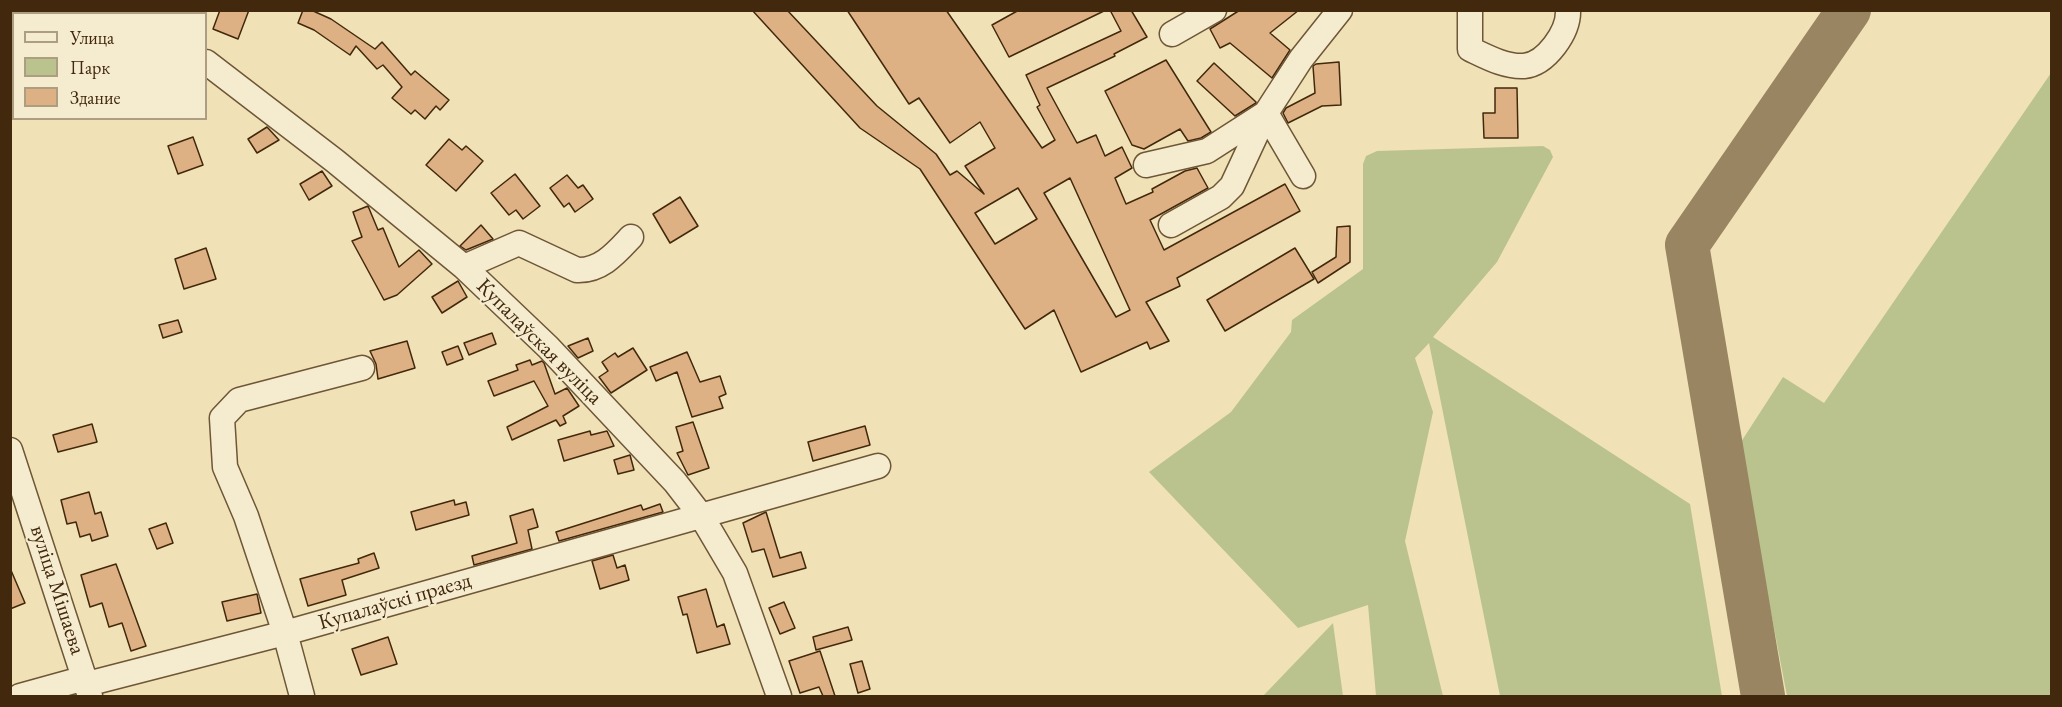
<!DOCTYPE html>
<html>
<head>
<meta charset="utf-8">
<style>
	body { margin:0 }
	#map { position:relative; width:2062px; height:707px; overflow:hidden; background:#f0e2b6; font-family:"EB Garamond",serif }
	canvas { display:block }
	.frame { position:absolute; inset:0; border:12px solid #42280c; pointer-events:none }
	.legend { position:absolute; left:12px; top:12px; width:195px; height:108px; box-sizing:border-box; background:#f5ecd0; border:2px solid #ad9e82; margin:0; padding:8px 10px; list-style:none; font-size:18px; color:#42280c }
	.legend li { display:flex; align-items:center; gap:12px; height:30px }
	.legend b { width:30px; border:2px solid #ad9e82 }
</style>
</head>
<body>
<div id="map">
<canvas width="2062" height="707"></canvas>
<div class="frame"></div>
<ul class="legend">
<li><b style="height:8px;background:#f5ecd0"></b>Улица</li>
<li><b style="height:16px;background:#bac38e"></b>Парк</li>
<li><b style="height:16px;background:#deb184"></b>Здание</li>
</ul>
</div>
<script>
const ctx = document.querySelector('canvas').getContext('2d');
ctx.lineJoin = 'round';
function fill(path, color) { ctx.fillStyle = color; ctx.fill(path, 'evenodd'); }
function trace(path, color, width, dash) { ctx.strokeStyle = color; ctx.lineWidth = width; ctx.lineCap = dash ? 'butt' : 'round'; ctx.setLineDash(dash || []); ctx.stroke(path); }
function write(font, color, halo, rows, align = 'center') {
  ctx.font = font + ' "EB Garamond",serif'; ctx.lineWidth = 4.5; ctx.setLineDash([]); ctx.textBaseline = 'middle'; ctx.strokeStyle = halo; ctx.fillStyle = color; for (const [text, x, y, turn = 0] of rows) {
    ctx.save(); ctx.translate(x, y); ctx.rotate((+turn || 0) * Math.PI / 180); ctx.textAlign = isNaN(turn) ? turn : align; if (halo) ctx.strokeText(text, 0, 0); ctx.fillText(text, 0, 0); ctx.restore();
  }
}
fill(new Path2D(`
	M2051 73V696H1787L1739 445 1783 377 1824 403Z
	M1543 146 1550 150 1553 157 1497 262 1433 337 1690 504 1722 696H1500L1429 343 1415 358 1433 412 1405 541 1443 696H1376L1368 605 1298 628 1149 472 1231 412 1291 332 1292 320 1363 269V164L1366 156 1377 151Z
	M1333 623 1343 696H1263Z`), '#bac38e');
trace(new Path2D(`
	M1763 696 1687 245 1849 10`), '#998561', 44);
const building = new Path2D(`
	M220 10H249L238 39 213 29Z
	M303 10H311L331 19 375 49 382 42 411 75 415 71 449 100 440 110 436 106 425 119 415 110 411 114 392 98 402 87 383 65 377 69 356 46 350 55 314 30 298 23Z
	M752 10H787L877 106 936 154 950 175 957 171 984 194 965 166 995 148 980 122 950 143 919 98 909 104 847 10H946L1042 148 1055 140 1037 107 1040 105 1026 75 1121 31 1110 10H1131L1147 37 1114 54 1115 56 1047 88 1077 143 1096 135 1105 156 1122 147 1132 168 1115 178 1126 204 1153 192 1152 189 1185 171 1197 168 1208 188 1150 220 1164 250 1285 184 1300 211 1177 278 1180 286 1146 302 1169 341 1150 349 1147 342 1081 372 1054 310 1025 329 920 169 860 128ZM1070 178 1130 310 1116 317 1044 193ZM1018 188 1037 219 995 244 975 213Z
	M1019 10H1106L1009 57 992 25Z
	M1240 10H1299L1270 33 1290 50 1272 78 1230 43 1220 48 1210 29Z
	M1166 60 1211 132 1201 138 1188 141 1180 129 1144 149 1132 145 1105 91Z
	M1339 62 1341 105 1322 106 1288 123 1283 113 1286 108 1315 93 1313 66 1316 64Z
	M1214 63 1256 102V103L1235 116 1197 81Z
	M1495 88H1517L1518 138H1484L1483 113H1495Z
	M267 127 279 140 257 153 248 139Z
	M193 137 203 165 178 174 168 146Z
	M449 139 462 150 466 146 483 161 456 191 426 165Z
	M322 171 332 186 309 200 300 184Z
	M515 174 540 206 523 219 516 210 509 215 491 193Z
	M567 175 578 188 583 185 593 199 575 212 569 203 564 207 550 188Z
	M680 197 698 226 670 243 653 214Z
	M368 206 378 230 383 228 399 267 419 250 432 264 397 295 384 300 352 241 362 237 353 212Z
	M481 225 493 239 466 250 460 246Z
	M1350 226V262L1318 283 1312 272 1336 257 1337 227Z
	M206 248 216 279 184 289 175 259Z
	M1295 248 1314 279 1225 331 1207 300Z
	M458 281 467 297 442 313 432 297Z
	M178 320 182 332 163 338 159 325Z
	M492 333 496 344 469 355 464 343Z
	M588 338 593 351 578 358 568 346Z
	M407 341 415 368 378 379 376 364 370 351Z
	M458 346 463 359 447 365 442 352Z
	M633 348 647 370 611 393 599 377 608 371 602 362 615 353 618 357Z
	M687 352 700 382 720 376 726 394 719 397 723 408 692 417 677 372 656 381 650 367Z
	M530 360 532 365 542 361 544 363 555 394 567 388 579 406 563 416 566 423 560 426 556 420 512 440 507 427 548 406 534 381 494 396 488 381 518 370 516 365Z
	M693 422 709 468 688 475 677 453 683 451 676 427Z
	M92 424 97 442 58 452 53 435Z
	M865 426 870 445 813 461 808 442Z
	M590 431 591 435 607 431 614 446 564 461 558 440Z
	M630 455 634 470 618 474 614 460Z
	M89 492 95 514 101 512 108 536 92 541 90 534 80 537 76 522 67 524 61 500Z
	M454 500 455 505 466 502 469 515 416 530 411 512Z
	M660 504 663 512 559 541 556 532 641 505 643 510Z
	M533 509 538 527 528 530 532 549 474 565 472 556 517 543 510 516Z
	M766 512 780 558 801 552 806 568 773 577 764 549 752 552 743 523Z
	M166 523 173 543 157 549 149 529Z
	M374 553 379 568 342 580 346 595 308 606 300 579 359 563 358 559Z
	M613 555 617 568 625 565 629 580 600 589 592 561Z
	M116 564 146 646 131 651 122 623 109 627 102 603 90 607 81 575Z
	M10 568 25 603 10 609Z
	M706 589 717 627 724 624 730 644 697 653 687 614 683 615 678 597Z
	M257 594 261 613 227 621 222 602Z
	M784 602 795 628 780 634 769 608Z
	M848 627 852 640 816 650 813 637Z
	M388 637 397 664 361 675 352 649Z
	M820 651 835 696H823L819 687 800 693 789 661Z
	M862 661 870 689 858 693 850 664Z`);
fill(building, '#deb184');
trace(building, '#42280c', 1.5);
const minor = new Path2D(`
	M121 10 131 14
	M1470 10V49C1487 57 1505 67 1524 66 1546 64 1569 32 1568 10
	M76 14 98 10
	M10 33 14 32
	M1172 34 1214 10
	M206 62 335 161 464 267 548 347 675 482 702 517 735 573 779 696
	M1146 165 1207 151 1266 113 1303 176
	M1171 225 1221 197 1232 186 1266 113 1301 59 1340 10
	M464 267 519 243 577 270C601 271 616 253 631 237
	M10 450 90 696
	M87 684 285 633 878 466
	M20 696 85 678
	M302 696 285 633 246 516 225 467 222 418 239 400 362 368`);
trace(minor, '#6e5636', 27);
trace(minor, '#f5ecd0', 24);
write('22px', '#42280c', '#f5ecd0', [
	["Купалаўская вуліца",539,342,45],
	["вуліца Мішаева",57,590,72],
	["Купалаўскі праезд",395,602,-16]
]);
</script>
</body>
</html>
